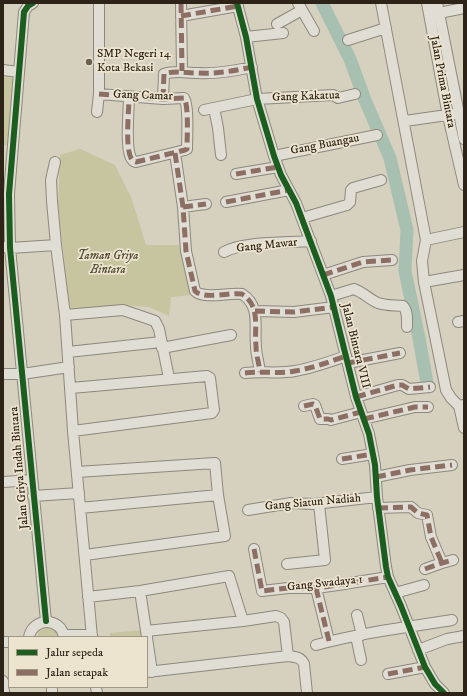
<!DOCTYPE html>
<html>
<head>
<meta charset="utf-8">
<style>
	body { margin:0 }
	#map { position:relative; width:467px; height:696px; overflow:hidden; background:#d6d0be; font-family:"IM FELL DW Pica",serif }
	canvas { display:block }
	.frame { position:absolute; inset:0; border:4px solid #2d2317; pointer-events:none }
	.legend { position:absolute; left:8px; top:636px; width:140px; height:52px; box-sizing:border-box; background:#ece4ce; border:1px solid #a09785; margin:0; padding:5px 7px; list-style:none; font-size:12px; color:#2d2317 }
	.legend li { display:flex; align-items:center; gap:8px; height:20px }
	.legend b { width:20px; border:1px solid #a09785 }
</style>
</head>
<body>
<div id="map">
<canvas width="467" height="696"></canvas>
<div class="frame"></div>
<ul class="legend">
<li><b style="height:5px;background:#1b5e20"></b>Jalur sepeda</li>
<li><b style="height:5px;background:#8d6e63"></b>Jalan setapak</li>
</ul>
</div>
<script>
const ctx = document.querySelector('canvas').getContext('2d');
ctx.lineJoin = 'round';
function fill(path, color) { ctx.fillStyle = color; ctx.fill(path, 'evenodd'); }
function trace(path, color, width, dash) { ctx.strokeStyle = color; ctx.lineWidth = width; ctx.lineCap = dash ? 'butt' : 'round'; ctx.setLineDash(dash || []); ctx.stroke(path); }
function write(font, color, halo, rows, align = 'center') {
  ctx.font = font + ' "IM FELL DW Pica",serif'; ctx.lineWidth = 3.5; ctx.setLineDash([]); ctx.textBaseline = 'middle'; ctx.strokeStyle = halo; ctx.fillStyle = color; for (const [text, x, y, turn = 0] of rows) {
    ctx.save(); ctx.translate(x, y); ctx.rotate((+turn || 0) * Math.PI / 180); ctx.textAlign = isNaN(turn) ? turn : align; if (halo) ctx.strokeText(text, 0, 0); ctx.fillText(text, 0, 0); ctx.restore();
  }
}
fill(new Path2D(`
	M3 77 15 78 8 145H3Z
	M80 149 115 165 131 197 146 245H179L190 295 171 297 169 316 149 307 124 305 70 311 58 206 60 155Z
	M50 624 62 637H37L40 629Z
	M145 630 146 637H110V633Z`), '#c7c4a0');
trace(new Path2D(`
	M322 3 350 59 365 100 390 158 407 230 405 271 419 338 427 383`), '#a8c0b1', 13);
const minor = new Path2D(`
	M33 3 28 6 24 12 9 194 10 248 46 621
	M181 3 182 71
	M237 3 246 37 257 99 274 156 281 175 296 203 331 296 356 397 369 434 375 465 377 497 386 567 388 577 401 606 425 667 435 684 444 693
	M298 3 314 31
	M381 3 426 240 422 261 424 282 446 390 451 398 459 406 464 405
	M427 3 448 116 464 185
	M437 3 464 139
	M439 13 464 8
	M181 16 238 6
	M277 24 302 10
	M246 37 283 33
	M348 40 386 28
	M3 70 19 72
	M99 94 163 99 184 98C189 105 187 138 187 149L185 150 136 162C133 161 133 161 131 158 125 147 129 110 129 97
	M163 99 164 74C175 70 186 73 198 73 216 74 234 71 252 67
	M214 108 218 128 221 155
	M204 110 257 99 333 95 338 98 355 94
	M97 112 99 94V3
	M405 121 454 114
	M175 153 183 207 186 251 195 291C204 300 230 292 242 294 261 306 254 327 256 346 256 355 259 363 260 372
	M274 156 377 135
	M55 162 51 180 52 201 56 245 65 315 73 431 92 637
	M236 174 278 167
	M226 202 289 190
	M183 207 206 204
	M302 218 347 205 350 202 351 190 353 188 381 180
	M426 240 464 232
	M3 247 10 248 56 245
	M224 252C244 241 286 243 311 241
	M323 275 363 262 392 260
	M424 282 464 275
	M331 296 354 289C363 292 370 300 378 303 387 306 395 305 403 306 408 311 407 321 407 327
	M255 311 294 312 334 307
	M65 315 123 310 155 321 159 329 169 378
	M458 322 464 321
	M162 348 231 335
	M68 352 161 342
	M348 363 400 353
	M245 373C261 371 279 374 295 371 313 368 329 362 346 356
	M3 374H22L69 367
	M71 388 207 376 210 378 214 410 212 413 73 431
	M356 397 398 385H402L409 389 430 387
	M304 406 313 404 315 405 320 419H328L331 420 361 412
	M459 406 464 428
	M364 419 415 407H428
	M342 459 373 454
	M77 472 215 463 218 495 225 536 85 555
	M376 477 410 470 452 465
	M3 482 32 480
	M33 496 79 493
	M80 508 218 495
	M378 508 411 507 418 513 427 515 431 537 442 563
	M248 510 291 503 314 504 377 497
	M254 549 262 591 288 588H316L338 585 388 577
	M287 564 325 560 319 504
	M425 569 442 563 453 560
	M316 588 329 641
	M140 591 147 637
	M395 593 424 585
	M88 597 140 591 229 576 243 621
	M357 615 362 635
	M146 631 243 621 276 616 281 618 284 622 288 656
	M64 635H92
	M356 636 361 660
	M29 637C33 617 61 617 64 637
	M147 638 152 672
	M3 642H9
	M316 645C360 633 407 627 452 620
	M418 650 447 639 464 636
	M147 672 288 656C295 657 301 657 304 664L307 693
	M388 674 425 667
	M3 681 4 693
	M52 687V693
	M96 687 97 693`);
trace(minor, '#8d887d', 12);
trace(minor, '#e0ddd4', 10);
trace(new Path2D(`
	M181 3 182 71
	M181 16 238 6
	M99 94 163 99 184 98C189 105 187 138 187 149L185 150 136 162C133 161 133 161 131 158 125 147 129 110 129 97
	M163 99 164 74C175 70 186 73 198 73 216 74 234 71 252 67
	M175 153 183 207 186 251 195 291C204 300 230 292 242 294 261 306 254 327 256 346 256 355 259 363 260 372
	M236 174 278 167
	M226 202 289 190
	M183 207 206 204
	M323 275 363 262 392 260
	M255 311 294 312 334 307
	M348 363 400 353
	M245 373C261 371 279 374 295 371 313 368 329 362 346 356
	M356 397 398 385H402L409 389 430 387
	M304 406 313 404 315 405 320 419H328L331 420 361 412
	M364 419 415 407H428
	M342 459 373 454
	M376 477 410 470 452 465
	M378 508 411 507 418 513 427 515 431 537 442 563
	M254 549 262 591 288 588H316L338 585 388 577
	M425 569 442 563 453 560
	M316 588 329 641
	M388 674 425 667`), '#8d6e63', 5, [10, 5]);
trace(new Path2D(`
	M33 3 28 6 24 12 9 194 10 248 46 621
	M237 3 246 37 257 99 274 156 281 175 296 203 331 296 356 397 369 434 375 465 377 497 386 567 388 577 401 606 425 667 435 684 444 693`), '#1b5e20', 6);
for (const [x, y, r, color] of [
	[89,62,4,"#686051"]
]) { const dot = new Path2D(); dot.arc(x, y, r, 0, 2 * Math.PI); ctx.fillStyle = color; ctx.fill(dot); trace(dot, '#ece4ce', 1.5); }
write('12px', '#2d2317', '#ece4ce', [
	["SMP Negeri 14",97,55],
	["Kota Bekasi",97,69]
], 'left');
write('12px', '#2d2317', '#ece4ce', [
	["Jalan Prima Bintara",442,82,79],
	["Gang Camar",143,96,2],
	["Gang Kakatua",306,97,-2],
	["Gang Buangau",325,145,-11],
	["Gang Mawar",267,246,-6],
	["Jalan Bintara VIII",355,346,76],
	["Jalan Griya Indah Bintara",20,468,-95],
	["Gang Siatun Nadiah",313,503,-5],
	["Gang Swadaya 1",325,584,-6]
]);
write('italic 12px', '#504933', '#ece4ce', [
	["Taman Griya",108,257],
	["Bintara",108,271]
]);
</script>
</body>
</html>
